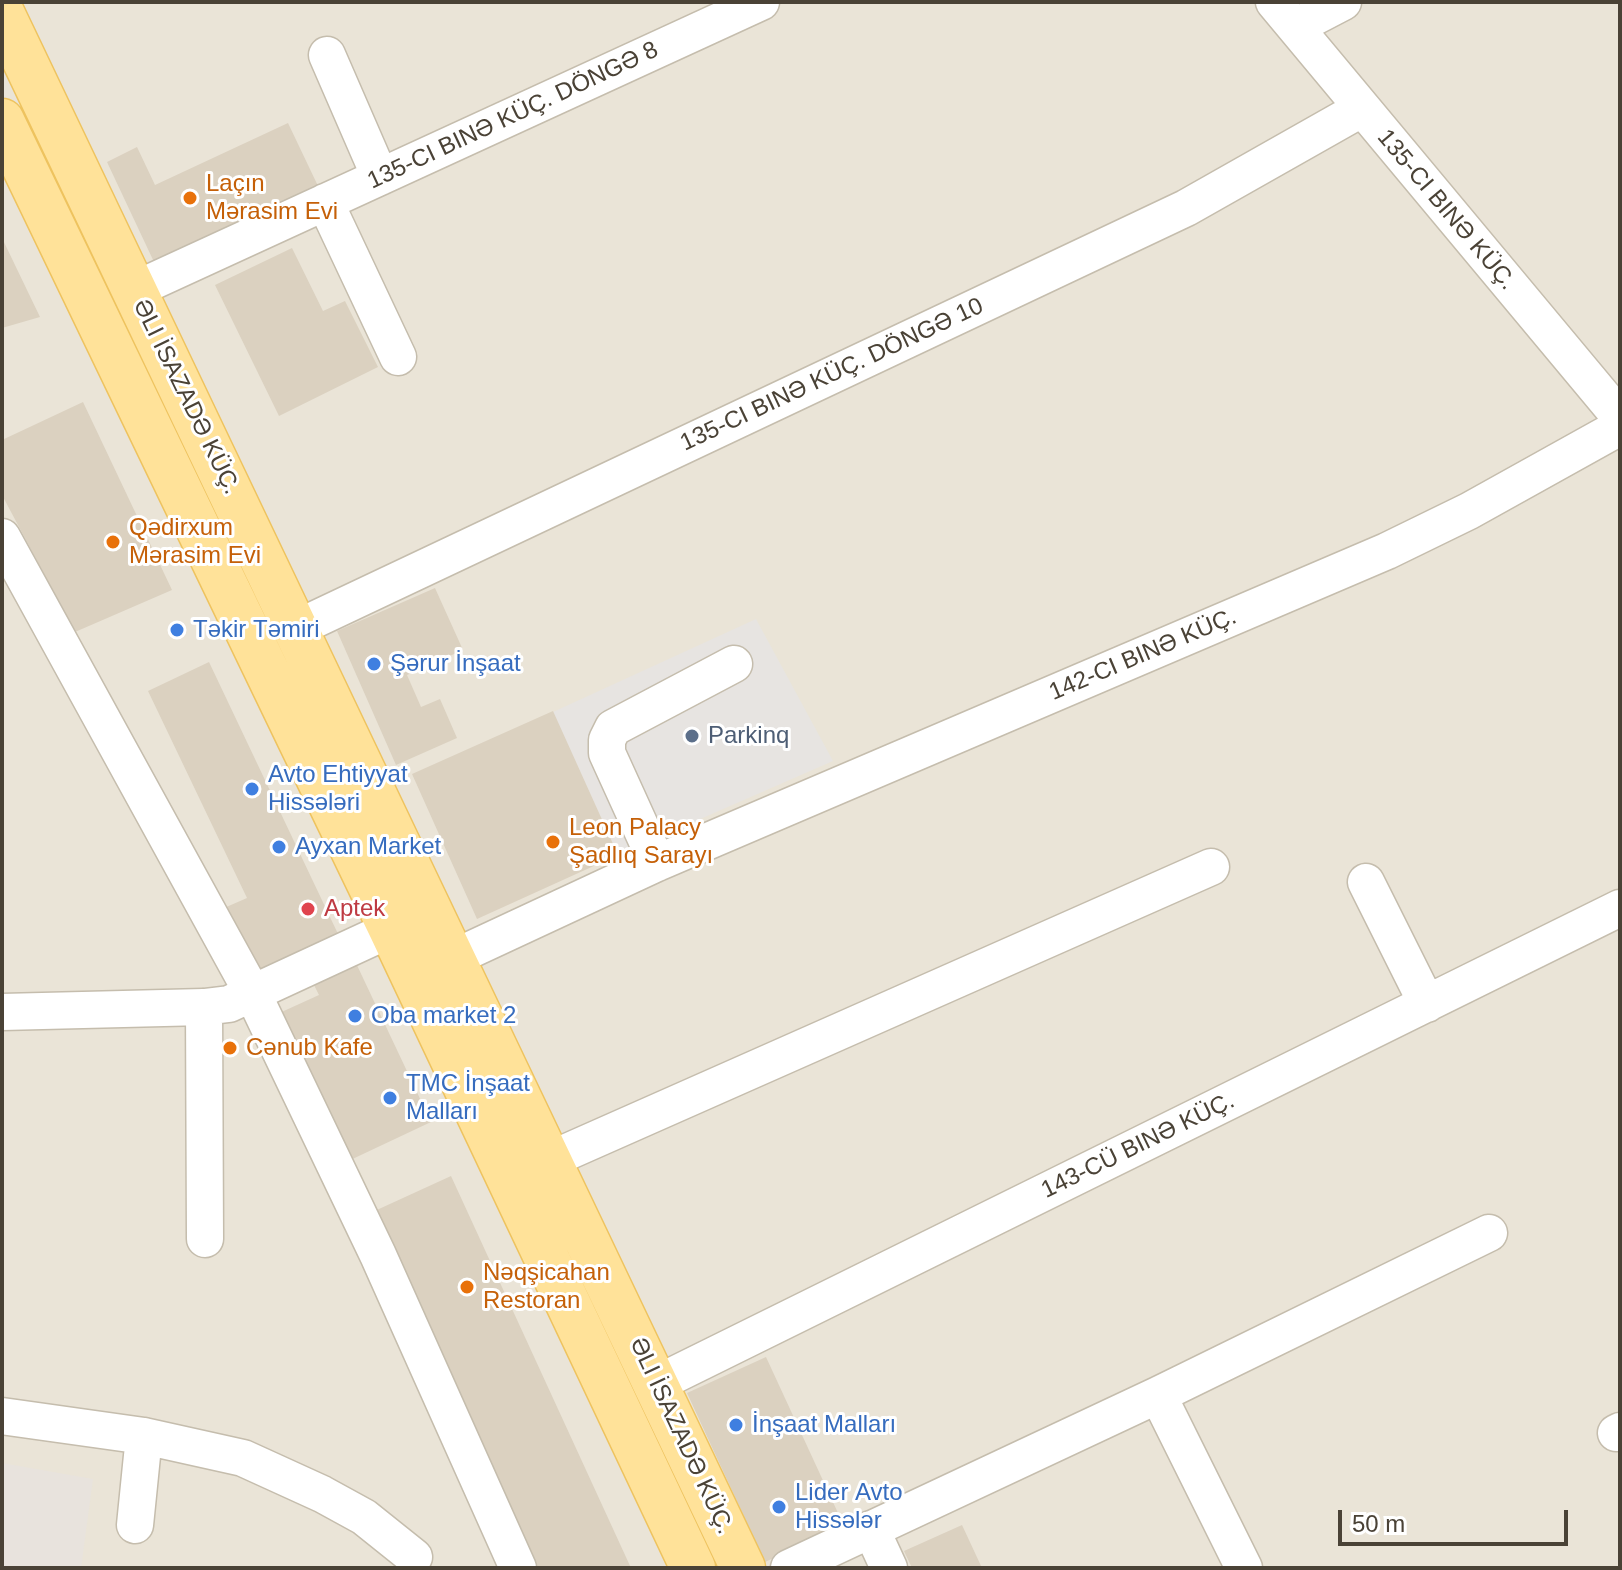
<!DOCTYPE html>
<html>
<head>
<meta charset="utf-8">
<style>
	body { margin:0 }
	#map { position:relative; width:1622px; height:1570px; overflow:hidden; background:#f6f2e9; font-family:Helvetica,sans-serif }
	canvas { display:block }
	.frame { position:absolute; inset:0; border:4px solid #4a4236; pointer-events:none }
	.scale { position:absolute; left:1338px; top:1510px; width:230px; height:36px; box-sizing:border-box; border:4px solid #4a4236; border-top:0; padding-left:10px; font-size:24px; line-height:28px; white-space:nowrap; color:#4a4236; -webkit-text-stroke:6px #fff; paint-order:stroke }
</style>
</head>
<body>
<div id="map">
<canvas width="1622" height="1570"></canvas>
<div class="frame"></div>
<div class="scale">50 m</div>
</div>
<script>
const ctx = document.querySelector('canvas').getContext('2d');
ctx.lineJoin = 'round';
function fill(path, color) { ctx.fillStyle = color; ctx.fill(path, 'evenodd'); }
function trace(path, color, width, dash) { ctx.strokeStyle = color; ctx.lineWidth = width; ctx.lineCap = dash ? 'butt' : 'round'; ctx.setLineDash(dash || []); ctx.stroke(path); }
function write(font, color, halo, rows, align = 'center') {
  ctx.font = font + ' Helvetica,sans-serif'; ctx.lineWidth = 6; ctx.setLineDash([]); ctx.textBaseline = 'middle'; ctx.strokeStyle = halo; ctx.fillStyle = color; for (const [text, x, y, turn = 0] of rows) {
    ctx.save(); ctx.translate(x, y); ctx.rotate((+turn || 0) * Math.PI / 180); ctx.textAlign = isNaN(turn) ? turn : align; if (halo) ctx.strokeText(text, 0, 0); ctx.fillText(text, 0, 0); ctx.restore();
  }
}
fill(new Path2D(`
	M2 2H1620V1568H2Z`), '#eae4d7');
fill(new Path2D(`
	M2 1463 93 1479 81 1568H2Z`), '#e8e3dd');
fill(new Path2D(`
	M756 619 833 761 618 855 553 712Z`), '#e7e4e1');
fill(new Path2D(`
	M288 123 318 186 154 262 107 162 137 147 155 185Z
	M2 238 40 317 2 328Z
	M292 248 323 311 345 301 378 367 279 416 215 285Z
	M83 402 172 590 75 632 2 495V440Z
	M435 588 463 650 407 675 421 707 440 699 457 738 396 765 337 631Z
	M209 662 339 936 256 975 224 908 247 898 148 691Z
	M553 711 618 855 477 919 412 774Z
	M355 961 431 1122 344 1163 275 1015 319 995 312 981Z
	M451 1176 631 1568H531L368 1214Z
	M766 1357 844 1526 765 1562 687 1393Z
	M962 1525 982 1568H912L904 1551Z`), '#dbd1c0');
const minor = new Path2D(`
	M1274 2 1620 417
	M1295 27 1343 2
	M327 55 380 177
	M325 202 398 357
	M134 290 761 2
	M2 537 253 994 378 1255 518 1568
	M297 628 1186 208 1361 109
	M657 863 607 753V740L613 728 734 664
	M1366 882 1427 1004
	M453 958 657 863 1387 551 1469 511 1620 427
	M204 1007 205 1239
	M2 1012 204 1007 229 1004 391 929
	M549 1160 1211 867
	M656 1384 1620 908
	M1158 1395 1244 1568
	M2 1416 144 1436 243 1458 322 1494 364 1517 414 1557
	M1616 1433 1620 1431
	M135 1525 144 1436
	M871 1529 889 1568
	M789 1568 1158 1395 1489 1233`);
const major = new Path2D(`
	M2 13 743 1568
	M2 121 391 929 693 1568`);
trace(minor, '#c5bdad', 39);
trace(major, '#eec35f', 47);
trace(minor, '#fff', 36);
trace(major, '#ffe299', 44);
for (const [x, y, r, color] of [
	[190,198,8,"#e8710a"],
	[113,542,8,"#e8710a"],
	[177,630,8,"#3f7fe0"],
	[374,664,8,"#3f7fe0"],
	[692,736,8,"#5c6f8a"],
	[252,789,8,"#3f7fe0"],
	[553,842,8,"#e8710a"],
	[279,847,8,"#3f7fe0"],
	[308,909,8,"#e0444e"],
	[355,1016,8,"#3f7fe0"],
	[230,1048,8,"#e8710a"],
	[390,1098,8,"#3f7fe0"],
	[467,1287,8,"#e8710a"],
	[736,1425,8,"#3f7fe0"],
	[779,1507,8,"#3f7fe0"]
]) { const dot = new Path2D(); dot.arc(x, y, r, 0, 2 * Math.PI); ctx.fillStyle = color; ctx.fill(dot); trace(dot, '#fff', 3); }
write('24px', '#4a4236', '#fff', [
	["135-CI BINƏ KÜÇ. DÖNGƏ 8",513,116,-25],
	["135-CI BINƏ KÜÇ.",1446,210,50],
	["135-CI BINƏ KÜÇ. DÖNGƏ 10",832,375,-25],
	["ƏLI İSAZADƏ KÜÇ.",186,397,64],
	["142-CI BINƏ KÜÇ.",1143,655,-23],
	["143-CÜ BINƏ KÜÇ.",1138,1146,-26],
	["ƏLI İSAZADƏ KÜÇ.",681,1436,65]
]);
write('24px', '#c56008', '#fff', [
	["Laçın",206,184],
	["Mərasim Evi",206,212],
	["Qədirxum",129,528],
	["Mərasim Evi",129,556],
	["Leon Palaсу",569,828],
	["Şadlıq Sarayı",569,856],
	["Cənub Kafe",246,1048],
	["Nəqşicahan",483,1273],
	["Restoran",483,1301]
], 'left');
write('24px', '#366cbe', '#fff', [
	["Təkir Təmiri",193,630],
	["Şərur İnşaat",390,664],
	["Avto Ehtiyyat",268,775],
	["Hissələri",268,803],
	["Ayxan Market",295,847],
	["Oba market 2",371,1016],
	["TMC İnşaat",406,1084],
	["Malları",406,1112],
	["İnşaat Malları",752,1425],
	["Lider Avto",795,1493],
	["Hissələr",795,1521]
], 'left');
write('24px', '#4e5e75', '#fff', [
	["Parkinq",708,736]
], 'left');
write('24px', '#be3a42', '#fff', [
	["Aptek",324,909]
], 'left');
</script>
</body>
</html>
